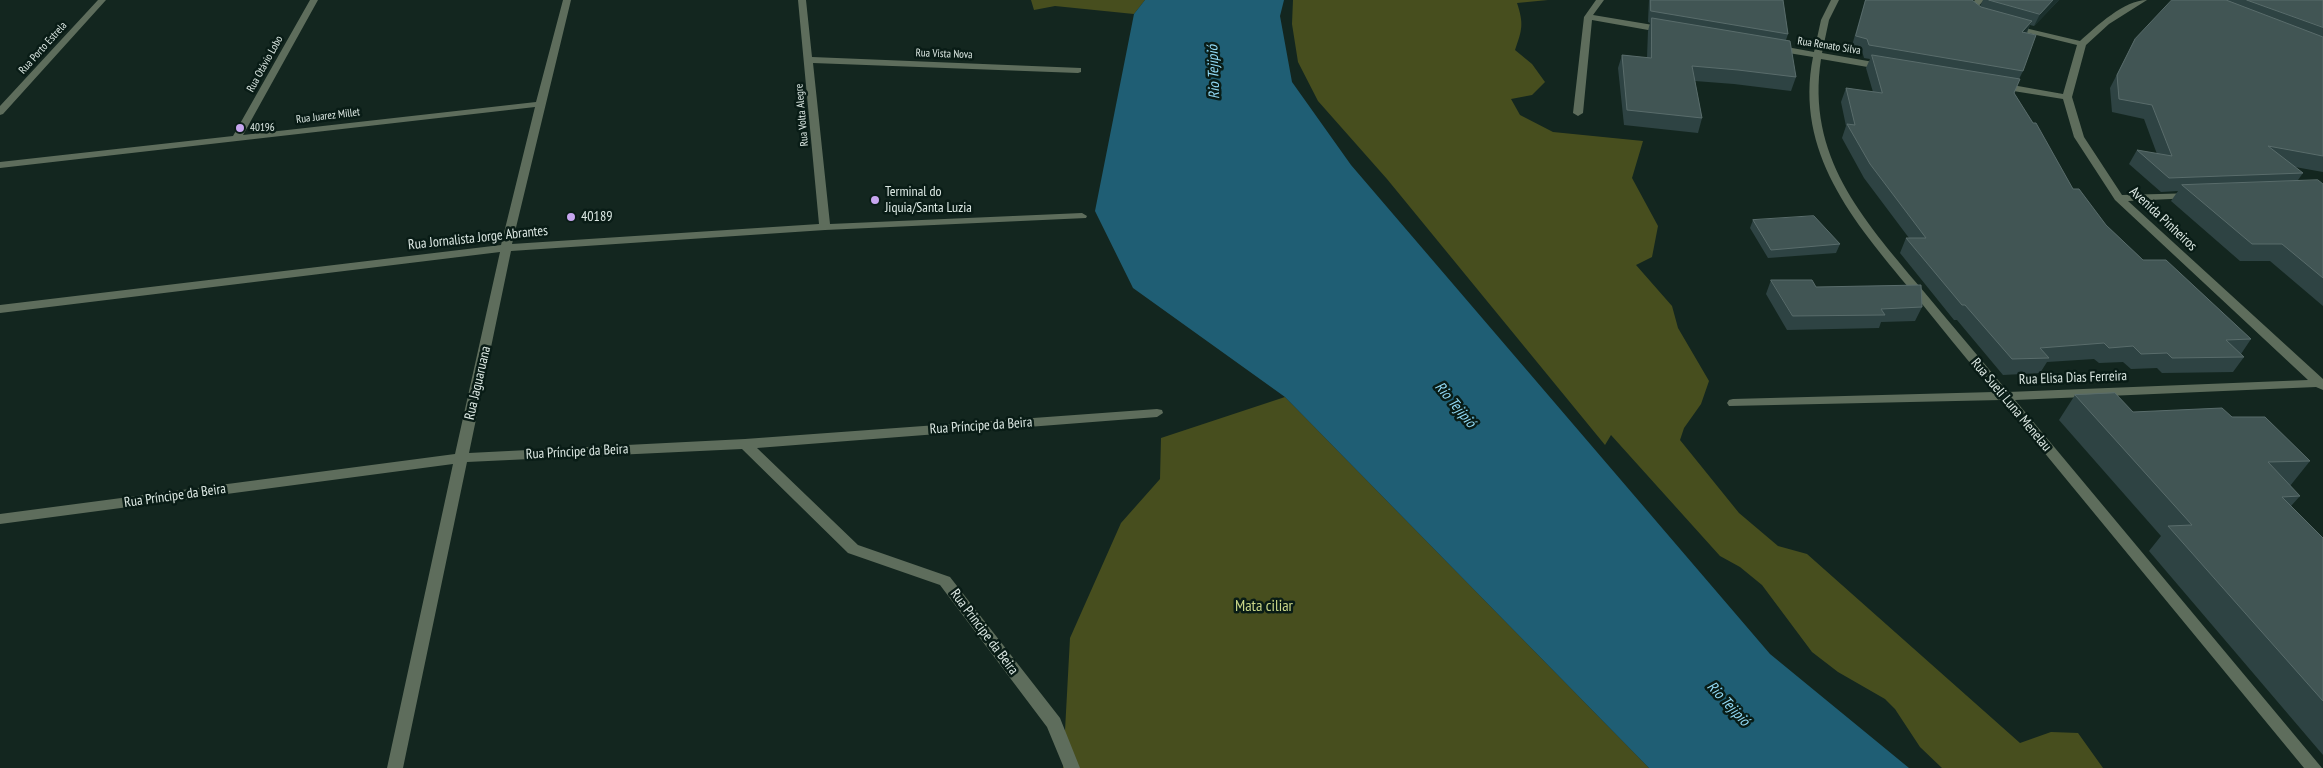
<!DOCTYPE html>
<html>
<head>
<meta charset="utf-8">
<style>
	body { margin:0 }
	canvas { display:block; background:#13261f }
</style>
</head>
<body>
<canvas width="2323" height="768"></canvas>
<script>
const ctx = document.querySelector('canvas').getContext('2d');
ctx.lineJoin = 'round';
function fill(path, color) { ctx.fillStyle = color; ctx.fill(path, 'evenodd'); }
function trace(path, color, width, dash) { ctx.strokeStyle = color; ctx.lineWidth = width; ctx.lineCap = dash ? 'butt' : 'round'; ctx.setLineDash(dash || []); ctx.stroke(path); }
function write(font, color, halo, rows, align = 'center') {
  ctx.font = font + ' "PT Sans Narrow",sans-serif'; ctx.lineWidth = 5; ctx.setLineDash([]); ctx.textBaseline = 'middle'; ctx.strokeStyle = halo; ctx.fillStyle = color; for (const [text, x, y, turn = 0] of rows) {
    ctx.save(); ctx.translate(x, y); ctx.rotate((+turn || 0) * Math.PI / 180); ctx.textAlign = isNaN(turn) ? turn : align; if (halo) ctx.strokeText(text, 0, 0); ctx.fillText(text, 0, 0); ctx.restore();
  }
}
fill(new Path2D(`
	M1031 0H1145L1134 14 1055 6 1034 10Z
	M1293 0H1548L1517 3C1524 24 1522 30 1515 50L1532 64 1545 82 1532 95 1511 99 1520 115 1553 132 1643 141 1632 178 1658 226 1652 257 1636 265 1672 306 1678 328 1709 381 1701 404 1684 428 1680 440 1739 513 1778 546 1807 554 2020 743 2051 732 2078 733 2103 768H1942L1920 747 1895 709 1885 699 1838 672 1812 652 1762 585 1740 567 1720 556 1611 435 1605 445 1387 179 1318 101 1298 62 1292 24Z
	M1285 397 1649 768H1063L1070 638 1121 523 1160 479 1161 438Z`), '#474e1e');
fill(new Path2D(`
	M1145 0H1284L1280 16 1292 82 1351 165 1770 654 1909 768H1649L1285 397 1133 288 1095 211 1134 14Z`), '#1f5e74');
fill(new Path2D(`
	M98 0H106L3 114 0 115V106Z
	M310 0H318L243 135 536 102 563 0H571L512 244 819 224 798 0H806L812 57 1081 68V72L1078 73 813 63 830 224 1082 213 1087 216 1086 218 825 230 511 251 469 453 745 439 1157 409 1162 410 1163 413 1157 417 757 448 858 545 950 577 1060 718 1080 768H1064L1047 727 940 585 848 553 742 449 467 462 403 768H387L453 464 0 524V514L455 454 500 252 0 313V305L501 245 535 107 0 168V162L233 136Z
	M1596 0H1604L1593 15 1665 27 1669 30 1665 33 1592 20 1583 113 1578 116 1573 113 1584 17Z
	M1831 0H1839L1829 20 1822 53 1885 64 1889 67 1885 70 1821 59C1806 156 1862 218 1920 287 1949 322 1979 357 2008 392L2308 380 2115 200 2074 137 2063 99 2001 89 1996 86 2001 83 2063 94 2077 45 2008 28V24L2080 41C2097 26 2124 0 2147 0L2109 24 2086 45 2072 97 2084 137 2122 195 2196 193 2197 195 2192 198 2128 201 2323 379V390L2316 387 2015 400 2322 768H2304L2001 400 1729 406 1727 403 1729 400 1733 399 1994 392C1966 358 1938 324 1910 289 1854 222 1794 152 1813 57L1776 51 1772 48 1776 45 1814 52 1821 20Z
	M1975 0H1984L1976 9 1980 14 1976 16 1967 9Z`), '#5e6d5c');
fill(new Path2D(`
	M1649 0H1783L1788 34 1786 40 1796 77 1791 91 1734 84 1695 81 1702 118 1698 133 1624 125 1618 68 1622 55 1647 58 1648 31 1650 23 1648 22Z
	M1865 0H1972L1980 6 1983 0H2059L2034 26 2030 25 2027 33 2023 71 2019 79 2014 93 2073 189 2106 225 2143 260 2251 339 2241 354 2244 357 2233 372 2162 373 2157 368 2131 369 2123 362 2099 363 2094 359 2047 362 2040 373 2003 375 1957 320H1954L1900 253 1906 238H1909L1864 178 1842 138 1846 126 1841 102 1846 88 1873 92 1866 68 1870 59 1864 58 1862 51 1851 49Z
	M2172 0H2323V172L2295 167 2303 173 2298 180 2323 184V306L2270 261H2240L2171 201 2178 191 2161 192 2129 164 2137 150 2157 154 2144 119 2112 112 2110 88 2135 39Z
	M1753 220 1840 244 1836 253 1768 258 1750 228Z
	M1771 280 1816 287 1922 307 1915 321 1881 322 1879 328 1787 330 1766 294Z
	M2075 395 2133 412 2232 417 2310 461 2290 486 2300 496 2291 506 2323 538V755L2149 551 2161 536 2059 420Z`), '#2e4343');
fill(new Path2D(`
	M2053 0H2059L2034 26 2040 14Z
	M2032 21 2026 33 2022 32Z`), '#1b302d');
const building = new Path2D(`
	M1651 0H1783L1788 34 1651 11Z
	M1866 0H1972L1981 7 2032 21 2022 32 2036 35 2023 71 1869 45 1867 39 1856 36Z
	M1989 0H2053L2040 14Z
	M2172 0H2226L2323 37V156L2268 146 2303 173 2169 178 2137 150 2172 156 2152 105 2119 99 2117 75 2135 39Z
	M2247 0H2323V27Z
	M1652 18 1790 41 1796 77 1738 70 1692 66 1702 118 1627 110 1622 55 1651 58Z
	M1872 55 2020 79 2014 93 2033 123H2036L2073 189H2079L2106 225 2143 260H2166L2251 339 2226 340 2244 357 2172 358 2167 353 2141 354 2133 346 2109 348 2104 343 2040 348 2049 358 2012 359 1965 305H1962L1906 238H1926L1870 164 1847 124 1855 125 1846 88 1882 93Z
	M2318 180 2323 184V278L2282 244H2252L2182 185Z
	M1814 216 1840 244 1771 250 1753 220Z
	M1771 280H1812L1816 287 1921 285 1922 307 1881 309 1885 315 1793 316Z
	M2115 393 2133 412 2222 408 2232 417H2265L2310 461 2268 462 2300 496 2282 497 2323 538V701L2168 526 2192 525 2075 395Z`);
fill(building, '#415554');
trace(building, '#596c6b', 1);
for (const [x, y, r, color] of [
	[240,128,5,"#c7a6ef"],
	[875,200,5,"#c7a6ef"],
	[571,217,5,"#c7a6ef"]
]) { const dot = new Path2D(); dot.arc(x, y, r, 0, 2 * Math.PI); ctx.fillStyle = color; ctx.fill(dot); trace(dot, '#091c16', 2); }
write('11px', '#dde9e4', '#091c16', [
	["Rua Renato Silva",1829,46,9],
	["Rua Porto Estrela",43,48,-48],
	["Rua Vista Nova",944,54,2],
	["Rua Otávio Lobo",265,64,-61],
	["Rua Volta Alegre",802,115,-95],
	["Rua Juarez Millet",328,116,-7]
]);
write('11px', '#dde9e4', '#091c16', [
	["40196",250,128]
], 'left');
write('14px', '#dde9e4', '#091c16', [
	["Terminal do",885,192],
	["Jiquia/Santa Luzia",885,208],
	["40189",581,217]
], 'left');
write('14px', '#dde9e4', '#091c16', [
	["Avenida Pinheiros",2163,219,43],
	["Rua Jornalista Jorge Abrantes",478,238,-6],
	["Rua Elisa Dias Ferreira",2073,378,-2],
	["Rua Jaguaruana",478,383,-77],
	["Rua Sueli Luna Menelau",2011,405,50],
	["Rua Príncipe da Beira",981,426,-4],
	["Rua Príncipe da Beira",577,452,-3],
	["Rua Príncipe da Beira",175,496,-8],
	["Rua Principe da Beira",984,632,53]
]);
write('italic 15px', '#92daf6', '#091c16', [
	["Rio Tejipió",1214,72,-92],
	["Rio Tejipió",1455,405,50],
	["Rio Tejipió",1728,704,47]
]);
write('16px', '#cad789', '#091c16', [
	["Mata ciliar",1264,606]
]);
</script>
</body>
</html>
